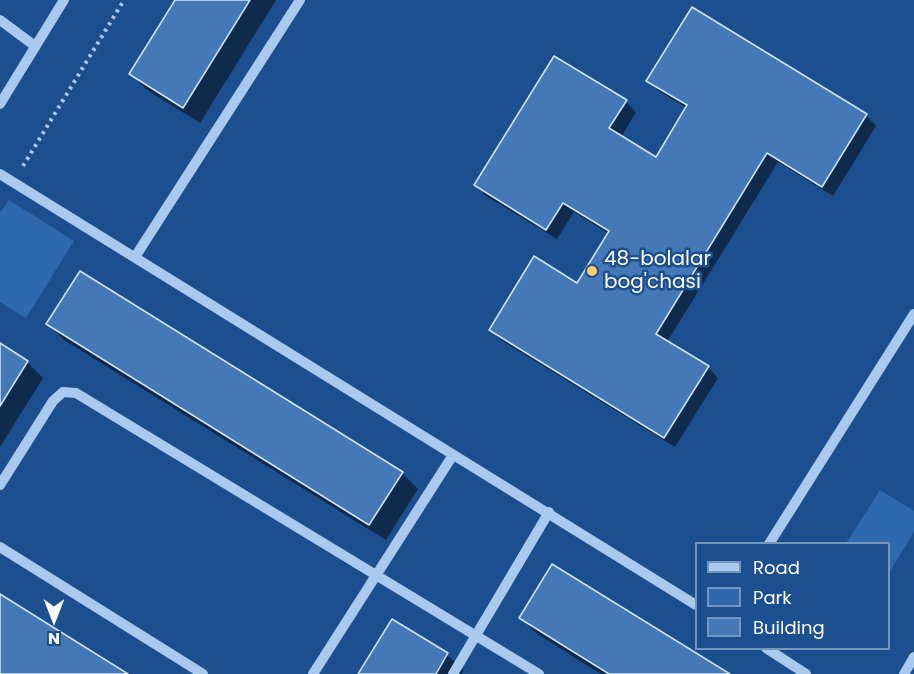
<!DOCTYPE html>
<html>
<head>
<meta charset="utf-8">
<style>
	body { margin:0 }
	#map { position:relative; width:914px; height:674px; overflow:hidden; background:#1b4f8f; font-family:Poppins,sans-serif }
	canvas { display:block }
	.legend { position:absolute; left:695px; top:542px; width:195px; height:108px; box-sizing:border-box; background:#1b4f8f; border:2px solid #7695bc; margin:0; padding:8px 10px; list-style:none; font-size:18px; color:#fff }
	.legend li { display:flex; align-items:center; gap:12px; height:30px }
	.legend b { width:30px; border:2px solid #7695bc }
	.north { position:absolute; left:24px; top:590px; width:60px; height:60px; -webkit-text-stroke:4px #1b4f8f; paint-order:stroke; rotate:180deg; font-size:16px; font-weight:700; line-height:24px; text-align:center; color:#fff }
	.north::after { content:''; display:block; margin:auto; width:21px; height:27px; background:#fff; clip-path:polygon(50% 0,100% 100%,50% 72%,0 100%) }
</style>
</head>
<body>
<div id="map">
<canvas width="914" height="674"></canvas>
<ul class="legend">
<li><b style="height:8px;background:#a9c9ee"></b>Road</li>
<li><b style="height:16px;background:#2e69ad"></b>Park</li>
<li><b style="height:16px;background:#4478b7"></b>Building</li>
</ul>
<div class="north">N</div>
</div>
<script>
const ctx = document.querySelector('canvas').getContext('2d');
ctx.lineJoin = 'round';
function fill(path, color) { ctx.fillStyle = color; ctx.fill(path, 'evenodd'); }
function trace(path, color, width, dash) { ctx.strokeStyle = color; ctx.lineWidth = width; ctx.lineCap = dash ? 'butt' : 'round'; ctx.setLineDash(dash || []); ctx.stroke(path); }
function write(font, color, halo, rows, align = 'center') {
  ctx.font = font + ' Poppins,sans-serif'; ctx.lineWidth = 5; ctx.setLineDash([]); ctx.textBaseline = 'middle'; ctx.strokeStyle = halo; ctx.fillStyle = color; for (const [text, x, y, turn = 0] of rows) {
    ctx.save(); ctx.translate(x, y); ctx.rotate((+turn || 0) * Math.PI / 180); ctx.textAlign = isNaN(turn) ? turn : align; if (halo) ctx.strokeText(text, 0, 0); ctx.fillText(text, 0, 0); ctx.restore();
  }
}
fill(new Path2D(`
	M9 200 74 241 26 318 0 302V213Z
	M880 490 914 511V532L889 573 888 544 846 543Z`), '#2e69ad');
fill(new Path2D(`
	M176 0H276L200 123 147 90 131 74Z
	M648 80 866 115 876 126 833 196 778 162 667 342 708 367 718 378 675 447 501 340 490 330 577 285 609 234 574 212 557 239 486 196 476 185 626 102 636 112 621 137 656 159 687 108 659 91Z
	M48 324 402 473 418 489 386 540 64 340Z
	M0 345 27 362 43 378 0 447Z
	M521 618 726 674H601L537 634Z
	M393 621 447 655 464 671 461 674H360Z`), '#0007');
const building = new Path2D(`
	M175 0H250L183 108 129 74Z
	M692 7 867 114 822 187 767 153 656 334 709 366 664 438 489 330 534 256 577 283 609 231 563 203 546 230 474 185 554 56 627 100 609 128 656 157 687 105 646 81Z
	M80 271 403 472 369 525 46 324Z
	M0 343 28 361 0 406Z
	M552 564 730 674H609L519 618Z
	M0 594 128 674H0Z
	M392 619 448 653 436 674H358Z`);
fill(building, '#4478b7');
trace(building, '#cfe3fa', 1.5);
trace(new Path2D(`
	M23 166 124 0`), '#a9c9ee', 4, [3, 4.5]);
trace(new Path2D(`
	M0 20 35 46
	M0 104 64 0
	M0 174 696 605
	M135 257 300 0
	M0 485 53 401 63 392 76 393 539 674
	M769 544 914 314
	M0 547 203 674
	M766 648 806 674
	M313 674 453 455
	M453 674 549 512
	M904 674 914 657`), '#a9c9ee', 10);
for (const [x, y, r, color] of [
	[592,271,6,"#ffd166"]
]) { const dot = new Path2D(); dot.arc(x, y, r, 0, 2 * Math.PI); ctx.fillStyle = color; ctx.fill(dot); trace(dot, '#1b4f8f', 2); }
write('20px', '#fff', '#1b4f8f', [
	["48-bolalar",604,260],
	["bog'chasi",604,283]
], 'left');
</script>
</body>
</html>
